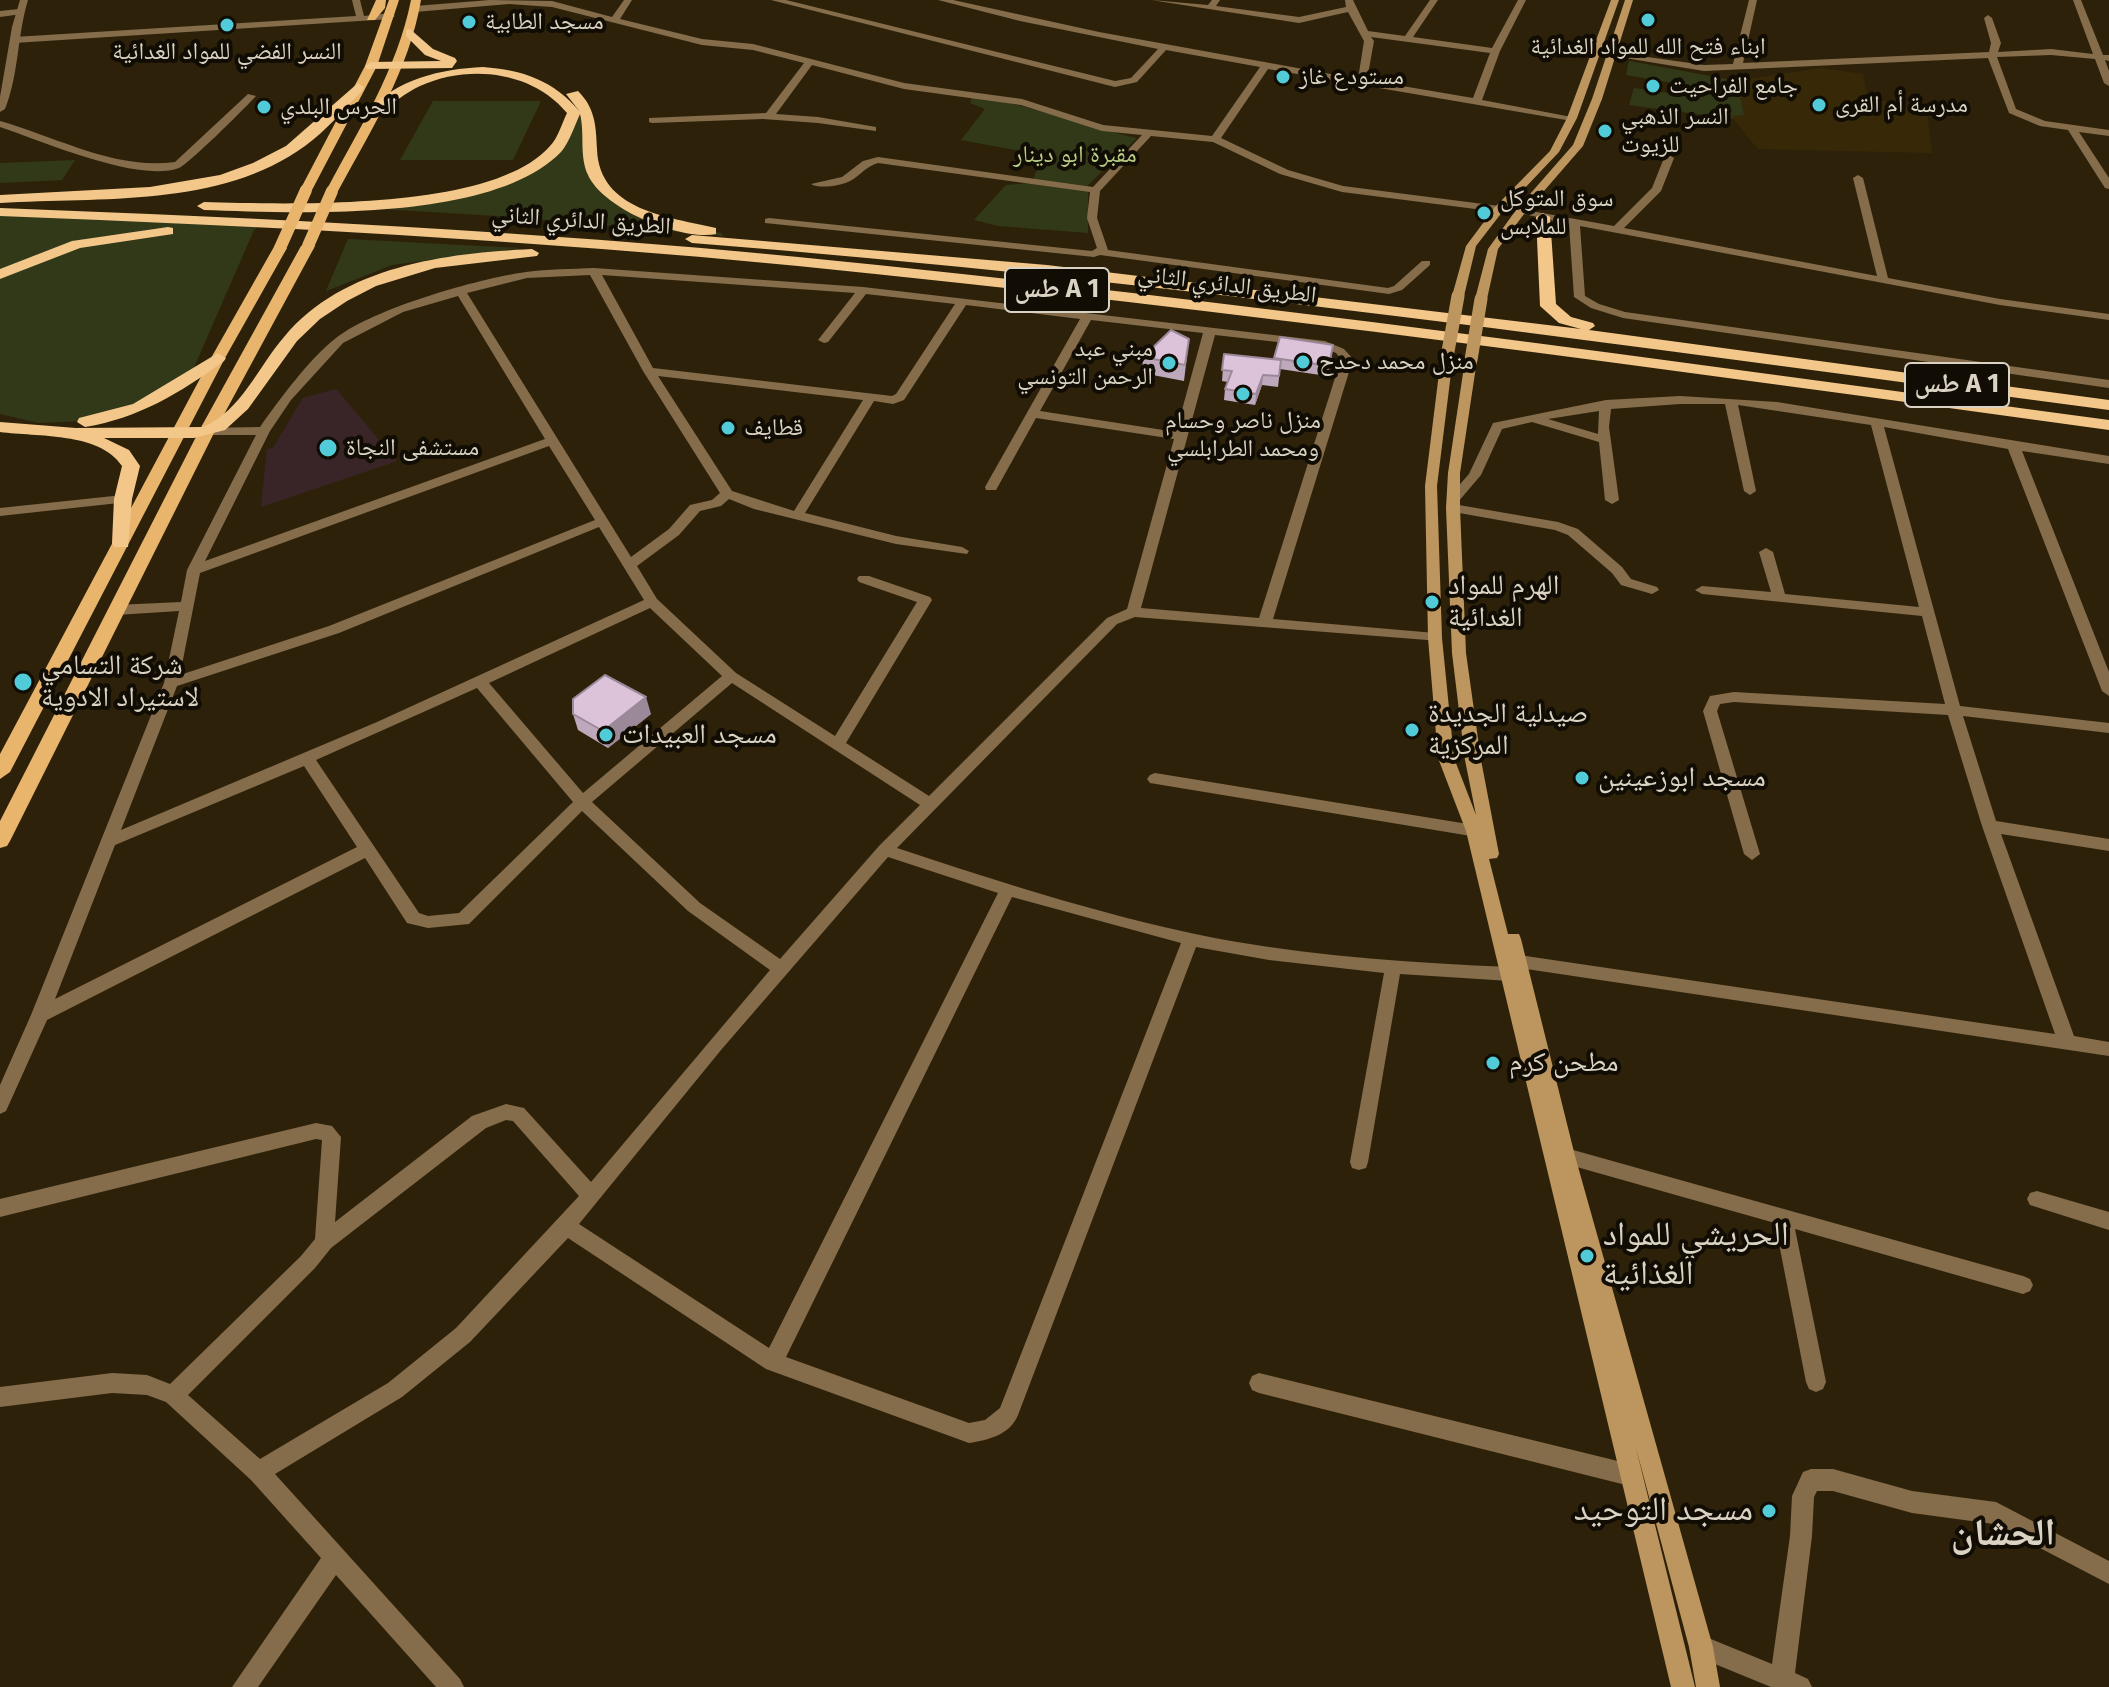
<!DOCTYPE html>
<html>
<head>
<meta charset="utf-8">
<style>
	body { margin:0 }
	canvas { display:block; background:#2d2209 }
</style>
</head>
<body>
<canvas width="2109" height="1687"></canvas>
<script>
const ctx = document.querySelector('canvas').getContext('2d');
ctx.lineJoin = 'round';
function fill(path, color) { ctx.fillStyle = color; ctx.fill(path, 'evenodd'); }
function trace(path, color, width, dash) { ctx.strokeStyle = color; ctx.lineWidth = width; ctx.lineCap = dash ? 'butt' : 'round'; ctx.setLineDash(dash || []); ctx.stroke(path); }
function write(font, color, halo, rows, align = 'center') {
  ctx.font = font + ' "Fira Sans","Noto Naskh Arabic",sans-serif'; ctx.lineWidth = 8; ctx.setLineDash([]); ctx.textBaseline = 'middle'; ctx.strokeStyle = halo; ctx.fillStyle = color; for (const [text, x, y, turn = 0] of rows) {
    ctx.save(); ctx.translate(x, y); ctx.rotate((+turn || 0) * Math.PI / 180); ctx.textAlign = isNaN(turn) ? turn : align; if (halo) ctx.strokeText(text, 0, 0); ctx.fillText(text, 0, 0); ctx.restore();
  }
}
fill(new Path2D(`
	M1821 68 1863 74 1867 96 1927 114 1932 153 1758 149 1731 116 1744 115 1737 81Z`), '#372907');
fill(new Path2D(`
	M336 389 397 461 261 507 267 449 273 448 303 398Z`), '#392528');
fill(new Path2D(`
	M1629 61 1737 81 1744 115 1732 116 1734 119 1629 105 1634 88 1669 93 1673 83 1626 75Z
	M972 96C1029 104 1081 126 1137 138L1088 185V233L998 226 974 220 1006 185 1032 183 1042 155 961 140 985 109 970 103Z
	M433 101H541L513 160H400Z
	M576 104 589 117 594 174 625 205 682 226 721 233 724 236 513 217 349 207 463 194 526 170 571 130Z
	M75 160 62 180 0 183V163Z
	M0 212 261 224 254 230 188 381 103 420 39 423 0 414Z
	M348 239 519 248 392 265 326 291Z`), '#313919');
fill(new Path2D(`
	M352 0H360L364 16 391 13 395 16 391 19 14 43 10 40 14 37 356 16Z
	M490 0 552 1 612 17 624 0H632L620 19 702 39 753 44 904 83 1022 99 1103 125 1212 136 1260 67 1166 50 1137 82 1115 87 771 0H786L1115 81 1131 78 1158 49 1020 21 938 0H953L1099 32 1358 79 1364 41 1348 12 1299 23 1151 0 1208 5 1212 0H1220L1216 6 1299 17 1346 7 1345 0H1353L1368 31 1405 36 1430 0H1438L1413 37 1492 48 1518 0H1526L1500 51 1482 100 1577 118 1572 121 1268 69 1221 138 1288 170 1343 186 1499 206 1504 209 1499 212 1342 192 1280 174 1213 142 1151 136 1100 191 1097 218 1108 250 1388 288 1394 286 1422 261H1430V265L1402 290 1389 294 1100 255 1094 257 765 223V219L769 218 1092 251 1097 248 1087 218 1090 192 878 163C866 166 860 176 850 181 840 186 819 189 811 184L842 177 863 161 878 157 1093 187 1142 135 1102 131 1021 105 904 89 812 65 776 114 818 117 876 127V131L818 123 763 119 652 123 649 122V118L766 113 804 63 753 50 702 45 552 7 509 4 415 12 411 9 415 6ZM1371 37 1490 53 1473 98 1367 80 1374 41Z
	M1749 0H1757L1743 63 1989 52 1991 43 1984 18 1988 15 1992 18 2001 43 1998 52 2051 49 2093 54 2073 0H2081L2103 55H2109V61L2105 60 2109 71V86L2104 83 2095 59 2051 55 1997 57 2016 109 2045 121 2109 130V136L2079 132 2109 178V189L2105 188 2068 130 2040 126 2009 113 1988 58 1704 71 1607 55 1612 52 1704 65 1733 64Z
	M19 9 22 10V14L0 17V11Z
	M248 94 256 96C246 107 189 164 179 168 138 183 42 141 0 127V121C57 137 114 170 175 162Z
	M1669 155 1674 158 1661 191 1624 228 1877 276 1853 178 1858 175 1863 178 1888 278 2000 299 2109 314V320L2000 305 1580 226 1585 296 1599 304 1625 312 2109 380V388L1623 318 1591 308 1574 297 1569 224 1515 212 1520 209 1614 226 1652 188 1664 158Z
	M594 268 863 287 1325 341 1344 349 1353 359 1273 619 1435 633 1440 635 1442 638 1440 641 1135 617 1117 624 897 848C1006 884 1117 920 1231 941 1323 957 1417 963 1510 967L1516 969 1519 974 1516 979 1510 981 1400 974 1368 1162 1366 1168 1359 1170 1352 1168 1350 1162 1384 973 1269 960 1196 947 1018 1415C1010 1435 988 1440 969 1443L766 1369 568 1238 470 1342 402 1397 275 1474 460 1679 464 1687H436L336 1575 258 1687H232L321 1558 251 1480 166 1402 147 1395 112 1393 0 1407V1387L112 1373 147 1375 170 1384 301 1256 315 1239 322 1140 316 1139 0 1217V1199L316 1123 332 1126 341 1137 335 1222 472 1116 506 1104 524 1108 591 1182 770 970 688 911 582 811 469 924 428 928 407 923 365 858 47 1020 6 1111 0 1114V1085L31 1015 164 683 179 611 116 615 109 610 116 605 181 602 187 570 256 435H207L203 434V428L260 427C279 400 310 358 336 338 375 308 477 279 526 272 548 269 572 269 594 268ZM590 275 643 371 720 493 712 500 690 505 669 529 631 557 467 293 527 278ZM602 275 855 293 818 340 824 343 828 342 866 294 955 304 896 394 892 396 653 368ZM458 296 545 439 205 561 270 431 291 400 343 343 403 312ZM966 305 1080 319 985 487 986 490H996L1036 418 1174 439 1127 609 1107 618 929 796 846 743 932 600 930 597 869 576H859L857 579 859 582 917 602 835 736 736 673 657 599 637 566 679 535 700 511 721 506 729 499 754 509 896 544 967 554 969 551 962 547 896 536 805 513 874 401 893 404 904 400ZM1091 320 1203 333 1176 432 1040 411ZM1215 335 1322 347 1336 353 1341 359 1259 618 1141 608ZM658 376 863 400 794 511 732 491ZM549 446 595 520 329 626 180 675 200 573ZM599 527 644 600 377 722 121 830 177 686 339 633ZM650 608 722 676 583 793 489 683ZM732 683 920 805 879 846 780 959 700 903 592 802ZM477 688 573 802 459 913 428 916 419 913 316 760ZM304 766 357 847 55 999 115 845ZM888 857 998 893 769 1348 579 1224 721 1050ZM1012 897 1181 943 1000 1408 985 1420 969 1423 786 1357ZM506 1120 513 1121 579 1196 456 1328 388 1383 260 1459 188 1395 315 1268 331 1248 486 1128Z
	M1680 396 1777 402 2109 456V464L2022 451 2109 672V696L2102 691 2008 449 1884 427 1960 706 2109 723V733L1963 716 1996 821 2109 839V851L2001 834 2074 1036 2109 1042V1056L1513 967 1510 962 1513 957 1519 955 2055 1034 1982 826 1948 715 1734 702 1720 704 1717 711 1760 854 1752 860 1744 854 1703 711 1710 696 1734 692 1945 704 1922 616 1702 594 1695 590 1702 586 1771 592 1759 552 1766 548 1773 552 1785 594 1919 607 1871 425 1738 405 1756 491 1750 495 1744 491 1725 404H1680L1611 409 1609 427 1619 500 1612 504 1605 500 1599 442 1532 422 1502 429 1481 475 1458 502 1453 503 1447 499 1469 474 1493 423 1606 400ZM1599 411 1598 434 1548 419Z
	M123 495 128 496V502L0 516V508Z
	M1453 504 1558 522 1578 529 1622 567 1631 579 1657 587 1659 590 1652 594 1621 585 1612 573 1568 535 1555 530 1448 511 1446 508Z
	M1155 773 1474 825 1491 832 1493 836 1485 842 1471 836 1150 783 1147 779 1150 775Z
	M1566 1148 2023 1276 2030 1279 2033 1285 2030 1291 2023 1294 1795 1229 1826 1382 1823 1389 1816 1392 1809 1389 1806 1382 1775 1223 1559 1162 1557 1156 1559 1150Z
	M2037 1191 2109 1212V1230L2030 1205 2027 1199 2030 1193Z
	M1259 1373 1630 1464 1638 1467 1641 1475 1638 1483 1630 1486 1259 1393 1252 1390 1249 1383 1252 1376Z
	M1811 1469H1833L1912 1491 1996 1502 2109 1561V1584L1994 1524 1912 1513 1833 1491H1817L1814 1497 1812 1536 1795 1673 1808 1679 1812 1687H1771L1693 1655 1689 1647 1693 1639 1701 1635 1772 1664 1790 1536 1792 1496 1803 1472Z`), '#856c4b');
fill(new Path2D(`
	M20 0H28C17 36 19 74 5 109L0 112V97L12 27Z`), '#856c4b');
fill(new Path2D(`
	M1611 0H1619L1577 118 1559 152 1503 211 1476 246 1464 296 1454 298 1452 296 1466 246 1495 207 1550 151 1567 118Z
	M1625 0H1633L1602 99 1583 146 1524 214 1498 249 1487 299 1477 301 1475 299 1488 249 1516 210 1573 145 1592 99Z
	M1447 353 1453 357 1437 486 1442 638 1454 758 1476 815 1465 760 1452 653 1446 508 1448 473 1465 360 1471 356 1477 360 1460 473V508L1466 653 1481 760 1499 854 1497 858 1489 859 1508 934H1519L1521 939 1575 1156 1713 1647 1720 1687H1696L1689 1647 1636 1448 1695 1687H1671L1466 831 1438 758 1428 638 1425 486 1441 357Z`), '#bd955e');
fill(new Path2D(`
	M376 0H386L385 8 375 20H367Z
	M389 0H399L377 66 312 190 301 193 300 190 365 66Z
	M411 0H421C409 70 372 129 338 191L327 194 326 191C359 129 397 70 411 0Z
	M308 242 315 246 215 431 10 841 7 846 0 848V821L199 431 301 246Z
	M275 245 287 248 225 358 10 772 0 779V754L211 358Z`), '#e9b56d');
fill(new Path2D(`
	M410 29 433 49 455 58 457 61 452 68 367 69 365 66 371 62 441 61 425 55 406 36V30Z
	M483 67C522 70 554 80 580 112L566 94 578 91C595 108 596 125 597 149 599 211 669 217 716 228V234C681 241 603 209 588 175 579 156 585 134 580 114 575 125 569 143 561 152 492 223 296 213 204 210L197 206 204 202C286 204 493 212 550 146 558 138 562 123 567 113 532 71 469 64 420 86 405 93 392 104 379 114L367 111C398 79 440 69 483 67Z
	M358 83 364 87 363 90C344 109 327 130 305 146 220 208 100 197 0 203V195L150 187 220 175 253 163 286 146Z
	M0 208C266 218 532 231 798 257 1236 300 1672 361 2109 420V430C1673 370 1236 310 798 266 532 240 266 226 0 216Z
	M1543 213 1550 217 1556 304 1571 317 1593 323 1595 326 1589 330 2109 400V410C1637 347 1167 280 692 243L685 239 692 235 1047 265 1581 329 1559 323 1540 306 1536 217Z
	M168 227 173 228V234L80 248 0 279V269L72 241Z
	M532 249 539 253 537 256 435 268 376 286 347 301 320 319 297 341 248 409 225 430 194 438H104L129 450 140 466 132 499 128 547H114L112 543 114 499 122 466C100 432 37 437 0 432V422L76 428 203 427C241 411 258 367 284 337 343 266 446 253 532 249Z
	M218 353 226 358 224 361C180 393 139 418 85 427L77 422 79 418 133 404Z`), '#f3c68a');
trace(new Path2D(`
	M1447 357 1458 296
	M1471 360 1481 299`), '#bd955e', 13);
trace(new Path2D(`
	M308 246 332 191
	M280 248 306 190`), '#e9b56d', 12);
fill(new Path2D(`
	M1280 337 1332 356 1327 376 1280 369 1278 387 1262 385 1255 405 1224 400 1225 389 1228 382 1222 381 1224 354 1274 360Z
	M1189 339 1184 381 1142 373 1143 357Z
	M573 714H651L608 748 578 730Z`), '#bea8bb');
fill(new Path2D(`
	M1263 375 1262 385 1255 405 1256 394Z
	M646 697 651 714 608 748 603 731Z`), '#9b8899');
const building = new Path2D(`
	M1171 330 1189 339 1185 365 1143 357Z
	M1280 337 1333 345 1329 366 1274 358Z
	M1224 354 1281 360 1279 376 1263 375 1256 394 1225 389 1232 371 1222 370Z
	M605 675 646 697 603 731 573 714V699Z`);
fill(building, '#ddc3da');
trace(building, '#9b8899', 2);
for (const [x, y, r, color] of [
	[1648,20,8,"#52cbd8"],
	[469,22,8,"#52cbd8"],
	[227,25,8,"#52cbd8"],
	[1283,77,8,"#52cbd8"],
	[1653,86,8,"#52cbd8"],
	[1819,105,8,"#52cbd8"],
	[264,107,8,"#52cbd8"],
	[1605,131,8,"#52cbd8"],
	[1484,213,8,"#52cbd8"],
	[1303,362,8,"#52cbd8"],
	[1169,363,8,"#52cbd8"],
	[1243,394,8,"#52cbd8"],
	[728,428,8,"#52cbd8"],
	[328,448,10,"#52cbd8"],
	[1432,602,8,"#52cbd8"],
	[23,682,10,"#52cbd8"],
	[1412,730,8,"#52cbd8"],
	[606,735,8,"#52cbd8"],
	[1582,778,8,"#52cbd8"],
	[1493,1063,8,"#52cbd8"],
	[1587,1256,8,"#52cbd8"],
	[1769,1511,8,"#52cbd8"]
]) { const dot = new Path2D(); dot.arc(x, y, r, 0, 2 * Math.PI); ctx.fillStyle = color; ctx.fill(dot); trace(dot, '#120d04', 3); }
write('24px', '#dad3c4', '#120d04', [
	["مسجد الطابية",485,22],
	["ابناء فتح الله للمواد الغدائية",1648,47,"center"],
	["النسر الفضي للمواد الغدائية",227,52,"center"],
	["مستودع غاز",1299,77],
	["جامع الفراحيت",1669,86],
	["مدرسة أم القرى",1835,105],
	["الحرس البلدي",280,107],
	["النسر الذهبي",1621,117],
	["للزيوت",1621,145],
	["سوق المتوكل",1500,199],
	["للملابس",1500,227],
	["مبني عبد",1153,349,"right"],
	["الرحمن التونسي",1153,377,"right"],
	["منزل محمد دحدح",1319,362],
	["منزل ناصر وحسام",1243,421,"center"],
	["ومحمد الطرابلسي",1243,449,"center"],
	["قطايف",744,428],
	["مستشفى النجاة",346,448]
], 'left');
write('24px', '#b8cc84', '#120d04', [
	["مقبرة ابو دينار",1075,155]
]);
write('24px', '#dad3c4', '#120d04', [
	["الطريق الدائري الثاني",581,221,4],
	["الطريق الدائري الثاني",1227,285,7]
]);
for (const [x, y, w] of [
	[1057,290,104],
	[1957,385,104]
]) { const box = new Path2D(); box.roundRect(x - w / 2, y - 22, w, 44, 6); ctx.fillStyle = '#120d04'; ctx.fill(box); trace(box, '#dad3c4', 2); }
write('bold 26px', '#dad3c4', null, [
	["طس A 1",1057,290],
	["طس A 1",1957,385]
]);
write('28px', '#dad3c4', '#120d04', [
	["الهرم للمواد",1448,586],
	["الغدائية",1448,618],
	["شركة التسامي",41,666],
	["لاستيراد الادوية",41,698],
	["صيدلية الجديدة",1428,714],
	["المركزية",1428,746],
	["مسجد العبيدات",622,735],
	["مسجد ابوزعينين",1598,778],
	["مطحن كرم",1509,1063]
], 'left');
write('34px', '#dad3c4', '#120d04', [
	["الحريشي للمواد",1603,1236],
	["الغذائية",1603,1275],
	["مسجد التوحيد",1753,1511,"right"]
], 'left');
write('bold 38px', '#dad3c4', '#120d04', [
	["الحشان",2003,1534]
]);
</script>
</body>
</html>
